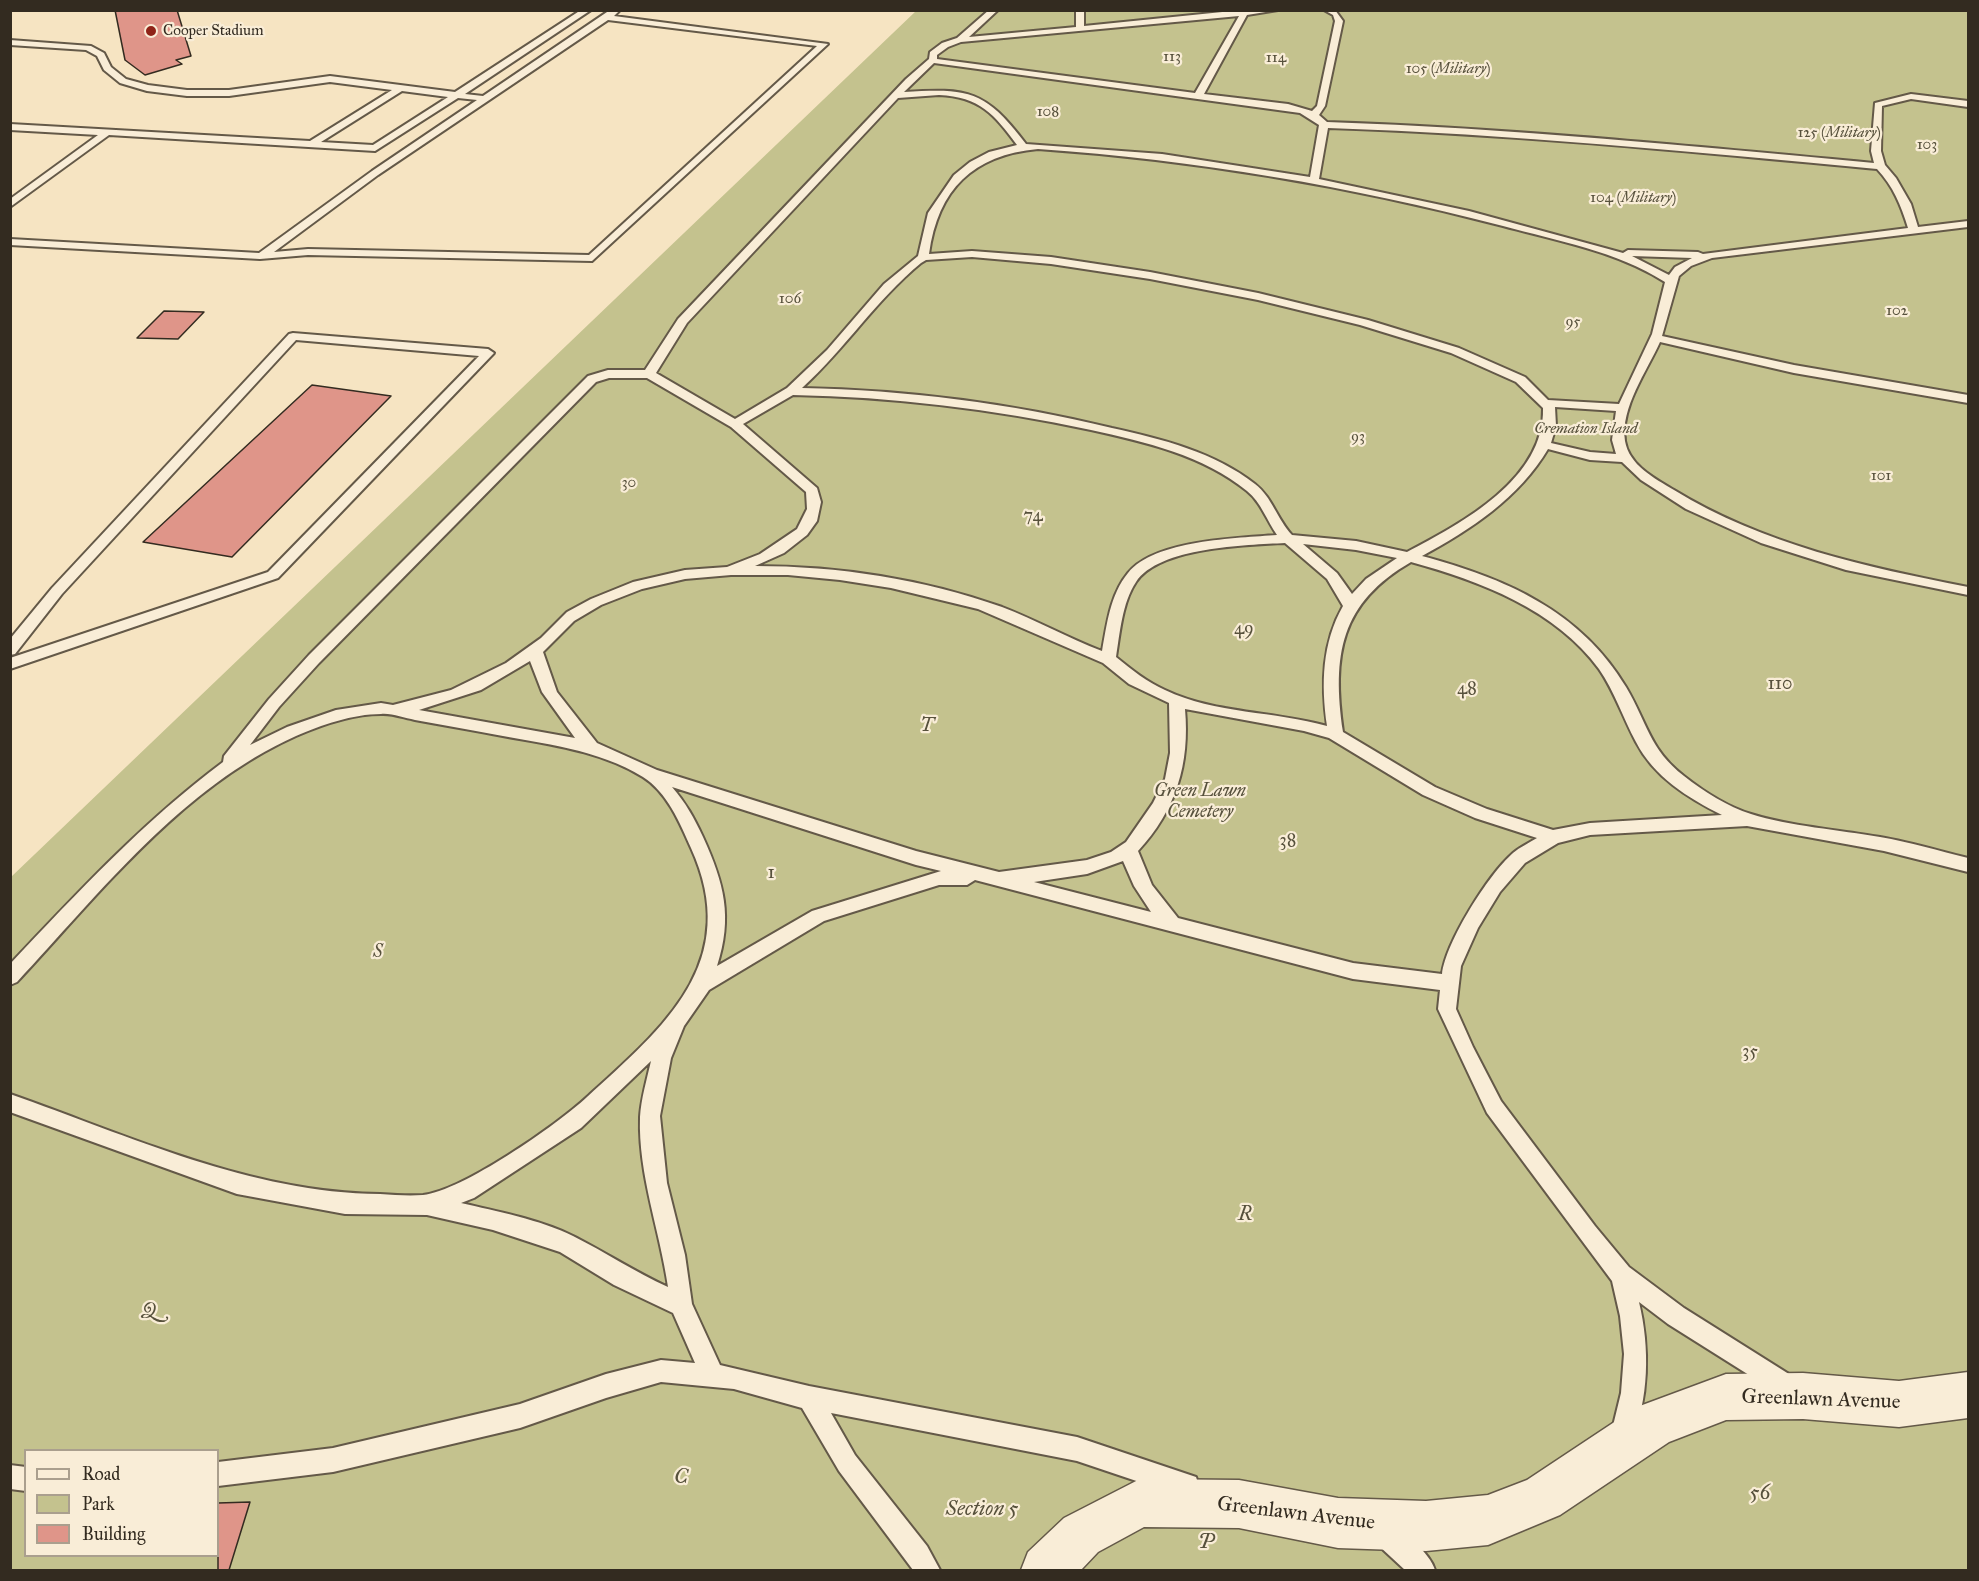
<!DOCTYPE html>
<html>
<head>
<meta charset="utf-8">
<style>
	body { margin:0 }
	#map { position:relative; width:1979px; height:1581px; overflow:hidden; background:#f6e4c2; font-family:"IM FELL Great Primer",serif }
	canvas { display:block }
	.frame { position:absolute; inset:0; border:12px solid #332b20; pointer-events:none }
	.legend { position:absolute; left:24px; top:1449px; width:195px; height:108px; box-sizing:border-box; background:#f9edd7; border:2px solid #aa9f8e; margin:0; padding:8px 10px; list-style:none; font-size:18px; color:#332b20 }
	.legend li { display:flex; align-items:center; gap:12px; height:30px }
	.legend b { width:30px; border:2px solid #aa9f8e }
</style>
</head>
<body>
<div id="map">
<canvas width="1979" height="1581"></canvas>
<div class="frame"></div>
<ul class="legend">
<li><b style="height:8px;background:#f9edd7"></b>Road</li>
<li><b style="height:16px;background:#c4c28e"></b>Park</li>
<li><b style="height:16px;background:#df9589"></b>Building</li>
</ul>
</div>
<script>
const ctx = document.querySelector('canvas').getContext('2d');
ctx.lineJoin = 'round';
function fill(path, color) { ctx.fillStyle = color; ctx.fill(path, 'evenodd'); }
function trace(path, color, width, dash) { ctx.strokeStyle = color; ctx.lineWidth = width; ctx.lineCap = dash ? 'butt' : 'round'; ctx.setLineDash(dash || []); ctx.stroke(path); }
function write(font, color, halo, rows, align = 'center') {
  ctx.font = font + ' "IM FELL Great Primer",serif'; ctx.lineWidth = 4.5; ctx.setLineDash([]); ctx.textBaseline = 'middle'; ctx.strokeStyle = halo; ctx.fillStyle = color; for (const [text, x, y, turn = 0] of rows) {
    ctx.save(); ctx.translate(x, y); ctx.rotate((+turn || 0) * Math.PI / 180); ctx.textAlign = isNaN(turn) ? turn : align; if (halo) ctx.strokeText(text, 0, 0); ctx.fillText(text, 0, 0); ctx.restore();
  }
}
fill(new Path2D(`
	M916 11H1968V1570H11V877ZM26 1450H218V1556H26Z`), '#c4c28e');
const building = new Path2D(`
	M115 10H177L191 56 176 60 182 64 145 75 125 60Z
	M164 311 204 312 178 339 137 338Z
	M312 385 391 396 232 557 143 542Z
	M250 1502 229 1570H218V1503Z`);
fill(building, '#df9589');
trace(building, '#332b20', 1.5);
const lane = new Path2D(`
	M581 10H591L465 94 483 96 610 10 619 11 614 16 828 44 592 261 308 255 260 259 10 245V239L259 253 372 171 477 100 458 98 375 151 109 135 10 207V199L98 135 10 130V124L310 141 392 90 330 82 229 96H187L147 91 120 83 104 70 97 56 86 50 10 45V40L91 46 104 53 111 67 126 79 148 85 187 90H229L330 76 455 92ZM608 20 817 46 589 255 308 249 274 252 378 175ZM402 91 448 97 373 145 321 142Z
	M989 10H998L969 37 1076 27V10H1084V26L1242 10H1278L1247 15 1204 94 1288 104 1312 111 1317 106 1335 21 1333 15 1324 10H1335L1343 21 1325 106 1319 115 1327 122C1510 128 1692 146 1874 163L1871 151 1875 103 1911 94 1968 101V107L1911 99 1882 106 1881 151 1885 165 1896 178 1911 204 1918 227 1968 221V227L1712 258 1691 266 1679 276 1662 336 1794 365 1968 395V403L1794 373 1660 342C1647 371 1620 408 1625 441 1629 465 1654 478 1674 490 1764 545 1866 567 1968 587V595L1846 570 1761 543 1686 509 1641 480 1622 462 1590 460 1548 449C1519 498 1470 530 1422 556 1504 578 1580 610 1626 687 1647 722 1649 749 1684 776 1703 791 1728 807 1751 814 1789 826 1840 830 1880 837 1910 842 1939 851 1968 858V872L1884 851 1747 826 1590 835 1558 843 1525 863 1500 892 1478 928 1461 966 1456 1009 1473 1047 1501 1101 1595 1226 1629 1267 1684 1308 1792 1376 1796 1384 1792 1392 1784 1396 1776 1392 1668 1324 1639 1302C1650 1348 1649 1399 1631 1442L1623 1446 1615 1442 1611 1434 1621 1393 1624 1354 1620 1316 1612 1281 1487 1113 1438 1009 1440 990 1353 979 975 880 967 885H939L824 921 709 990 684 1026 671 1058 660 1116 667 1183 685 1255 692 1304 720 1365 809 1386 1077 1437 1196 1477 1199 1486 1196 1495 1187 1498 1077 1461 831 1413 855 1455 927 1546 940 1570H913L839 1471 802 1408 734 1389 661 1382 606 1398 520 1428 333 1472 218 1486V1462L333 1448 520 1404 606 1374 661 1360 695 1363 673 1313 614 1285 560 1252 493 1230 427 1215 345 1214 237 1194 10 1112V1094C130 1136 251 1193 380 1194 394 1195 409 1196 423 1195 462 1191 557 1125 587 1097 664 1027 743 962 691 848 680 823 667 792 643 777 598 749 543 744 492 734 467 729 441 725 415 720 404 718 392 713 381 714 353 714 321 725 296 736 182 787 100 893 17 982L10 985V964C78 892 144 821 223 762L224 756 269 699 309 655 588 376 608 370H645L678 319 906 79 929 59 930 52 942 43 957 38ZM1239 16 1195 93 937 59V55L948 47 961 42ZM934 63 1300 113 1319 125 1310 177 1162 154 1026 144C985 90 969 88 904 92ZM939 95C980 97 994 114 1017 145L989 152 970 162 954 175 928 213 918 256 884 284 827 350 787 388 735 419 656 373 687 323 898 98ZM1328 128C1512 134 1694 152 1877 169 1893 186 1901 205 1908 228L1703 254 1698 252 1628 250 1623 253 1469 211 1319 179ZM1038 149C1196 160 1350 186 1503 226 1558 241 1616 251 1665 282L1652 334 1619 404 1548 400 1525 377 1459 348 1368 320 1258 293 1150 272 1051 257 972 251 929 254C938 189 973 155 1038 149ZM1632 256 1692 258 1675 267 1669 275ZM972 257 1051 264 1150 279 1258 300 1360 325 1451 353 1516 382 1543 408C1545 479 1462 523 1407 552L1356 541 1292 535C1277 519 1272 497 1255 484 1214 452 1162 439 1112 428 1010 403 906 390 802 388 845 349 876 300 921 263L926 260ZM609 378H647L731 427 806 492 807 509 797 529 760 554 727 567 685 570 633 582 591 599 567 612 541 638 506 663 451 690 393 705 381 703 336 710 287 727 250 745 279 707 319 663 596 382ZM793 395C894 397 993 409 1091 430 1145 442 1203 455 1247 491 1261 502 1267 521 1277 535 1237 538 1154 540 1128 573 1110 595 1107 624 1102 651 1068 638 1036 620 1002 607 923 579 838 566 755 566L784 553 807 535 817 521 821 502 817 488 743 424ZM1555 407 1616 411 1612 440 1616 454 1590 452 1551 443 1556 426ZM1285 543 1327 579 1343 606C1322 643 1321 684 1327 726 1275 711 1215 714 1165 690 1147 682 1132 670 1116 657 1120 633 1122 603 1136 582 1159 547 1246 545 1285 543ZM1303 544 1356 550 1397 558 1366 579 1352 594 1337 573ZM1411 562C1480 581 1555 609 1599 669 1615 692 1623 718 1636 742 1654 777 1688 798 1722 815L1590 823 1553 830 1487 809 1435 787 1343 732C1332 655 1340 603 1411 562ZM731 575H788L840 580 891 588 978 609 1103 663 1129 684 1169 703 1170 753 1165 779 1153 803 1126 842 1111 852 1087 860 999 872 916 851 657 770 597 743 557 692 543 652 574 621 601 605 642 589 685 579ZM530 661 542 692 575 738 419 710 481 690ZM1185 709 1304 731 1329 738 1423 795 1475 818 1537 838C1529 843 1520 847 1513 853 1488 875 1446 942 1442 974L1353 963 1178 918 1152 885 1138 851C1176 810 1190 764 1185 709ZM672 787 916 865 941 871 812 911 717 966C733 917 724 883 703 837 694 818 686 803 672 787ZM1123 861 1134 886 1151 912 1034 882 1087 874ZM651 1061C647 1079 641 1099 640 1117 638 1174 660 1231 668 1287 635 1272 605 1252 573 1236 541 1220 496 1211 461 1203L474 1198 581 1128Z
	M293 333 488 349 494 353 278 578 10 669V658L268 572 479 356 296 340 62 594 15 654 10 655V639L52 588 289 334Z
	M10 1465 26 1467V1491L10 1489Z
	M1387 1524C1404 1531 1430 1553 1435 1570H1405L1378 1545 1375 1536 1378 1527Z`);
const street = new Path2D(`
	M1968 1372V1418L1899 1427 1803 1419 1726 1420 1669 1442 1560 1515 1488 1545 1426 1551 1338 1548 1239 1528 1144 1527 1098 1552 1081 1570H1021L1028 1552 1064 1518 1140 1479 1239 1480 1338 1498 1426 1501 1488 1495 1527 1480 1637 1407 1726 1374 1803 1373 1899 1381Z`);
trace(lane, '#645948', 4);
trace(street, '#645948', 3);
fill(lane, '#f9edd7');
fill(street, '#f9edd7');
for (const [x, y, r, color] of [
	[151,31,6,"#8f2418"]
]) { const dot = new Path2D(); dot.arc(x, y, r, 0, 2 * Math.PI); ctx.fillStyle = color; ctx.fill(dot); trace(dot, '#f9edd7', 2); }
write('15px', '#332b20', '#f9edd7', [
	["Cooper Stadium",163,31]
], 'left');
write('italic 15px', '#57513c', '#f9edd7', [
	["113",1172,57],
	["114",1276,58],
	["105 (Military)",1448,69],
	["108",1048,112],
	["125 (Military)",1839,133],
	["103",1927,145],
	["104 (Military)",1633,198],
	["106",790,299],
	["102",1897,311],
	["95",1573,322],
	["Cremation Island",1586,429],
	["93",1358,437],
	["101",1881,476],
	["30",629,483]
]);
write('italic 18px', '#57513c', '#f9edd7', [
	["74",1033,517],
	["49",1244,630],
	["110",1780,685],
	["48",1467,690],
	["T",927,727],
	["Green Lawn",1200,792],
	["Cemetery",1200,813],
	["38",1288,842],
	["1",771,874],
	["S",378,953],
	["35",1750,1053]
]);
write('italic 21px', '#57513c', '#f9edd7', [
	["R",1245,1215],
	["Q",149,1312],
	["C",681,1478],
	["56",1760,1494],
	["Section 5",982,1510],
	["P",1206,1543]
]);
write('21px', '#332b20', '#f9edd7', [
	["Greenlawn Avenue",1821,1400,2],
	["Greenlawn Avenue",1296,1514,7]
]);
</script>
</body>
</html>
